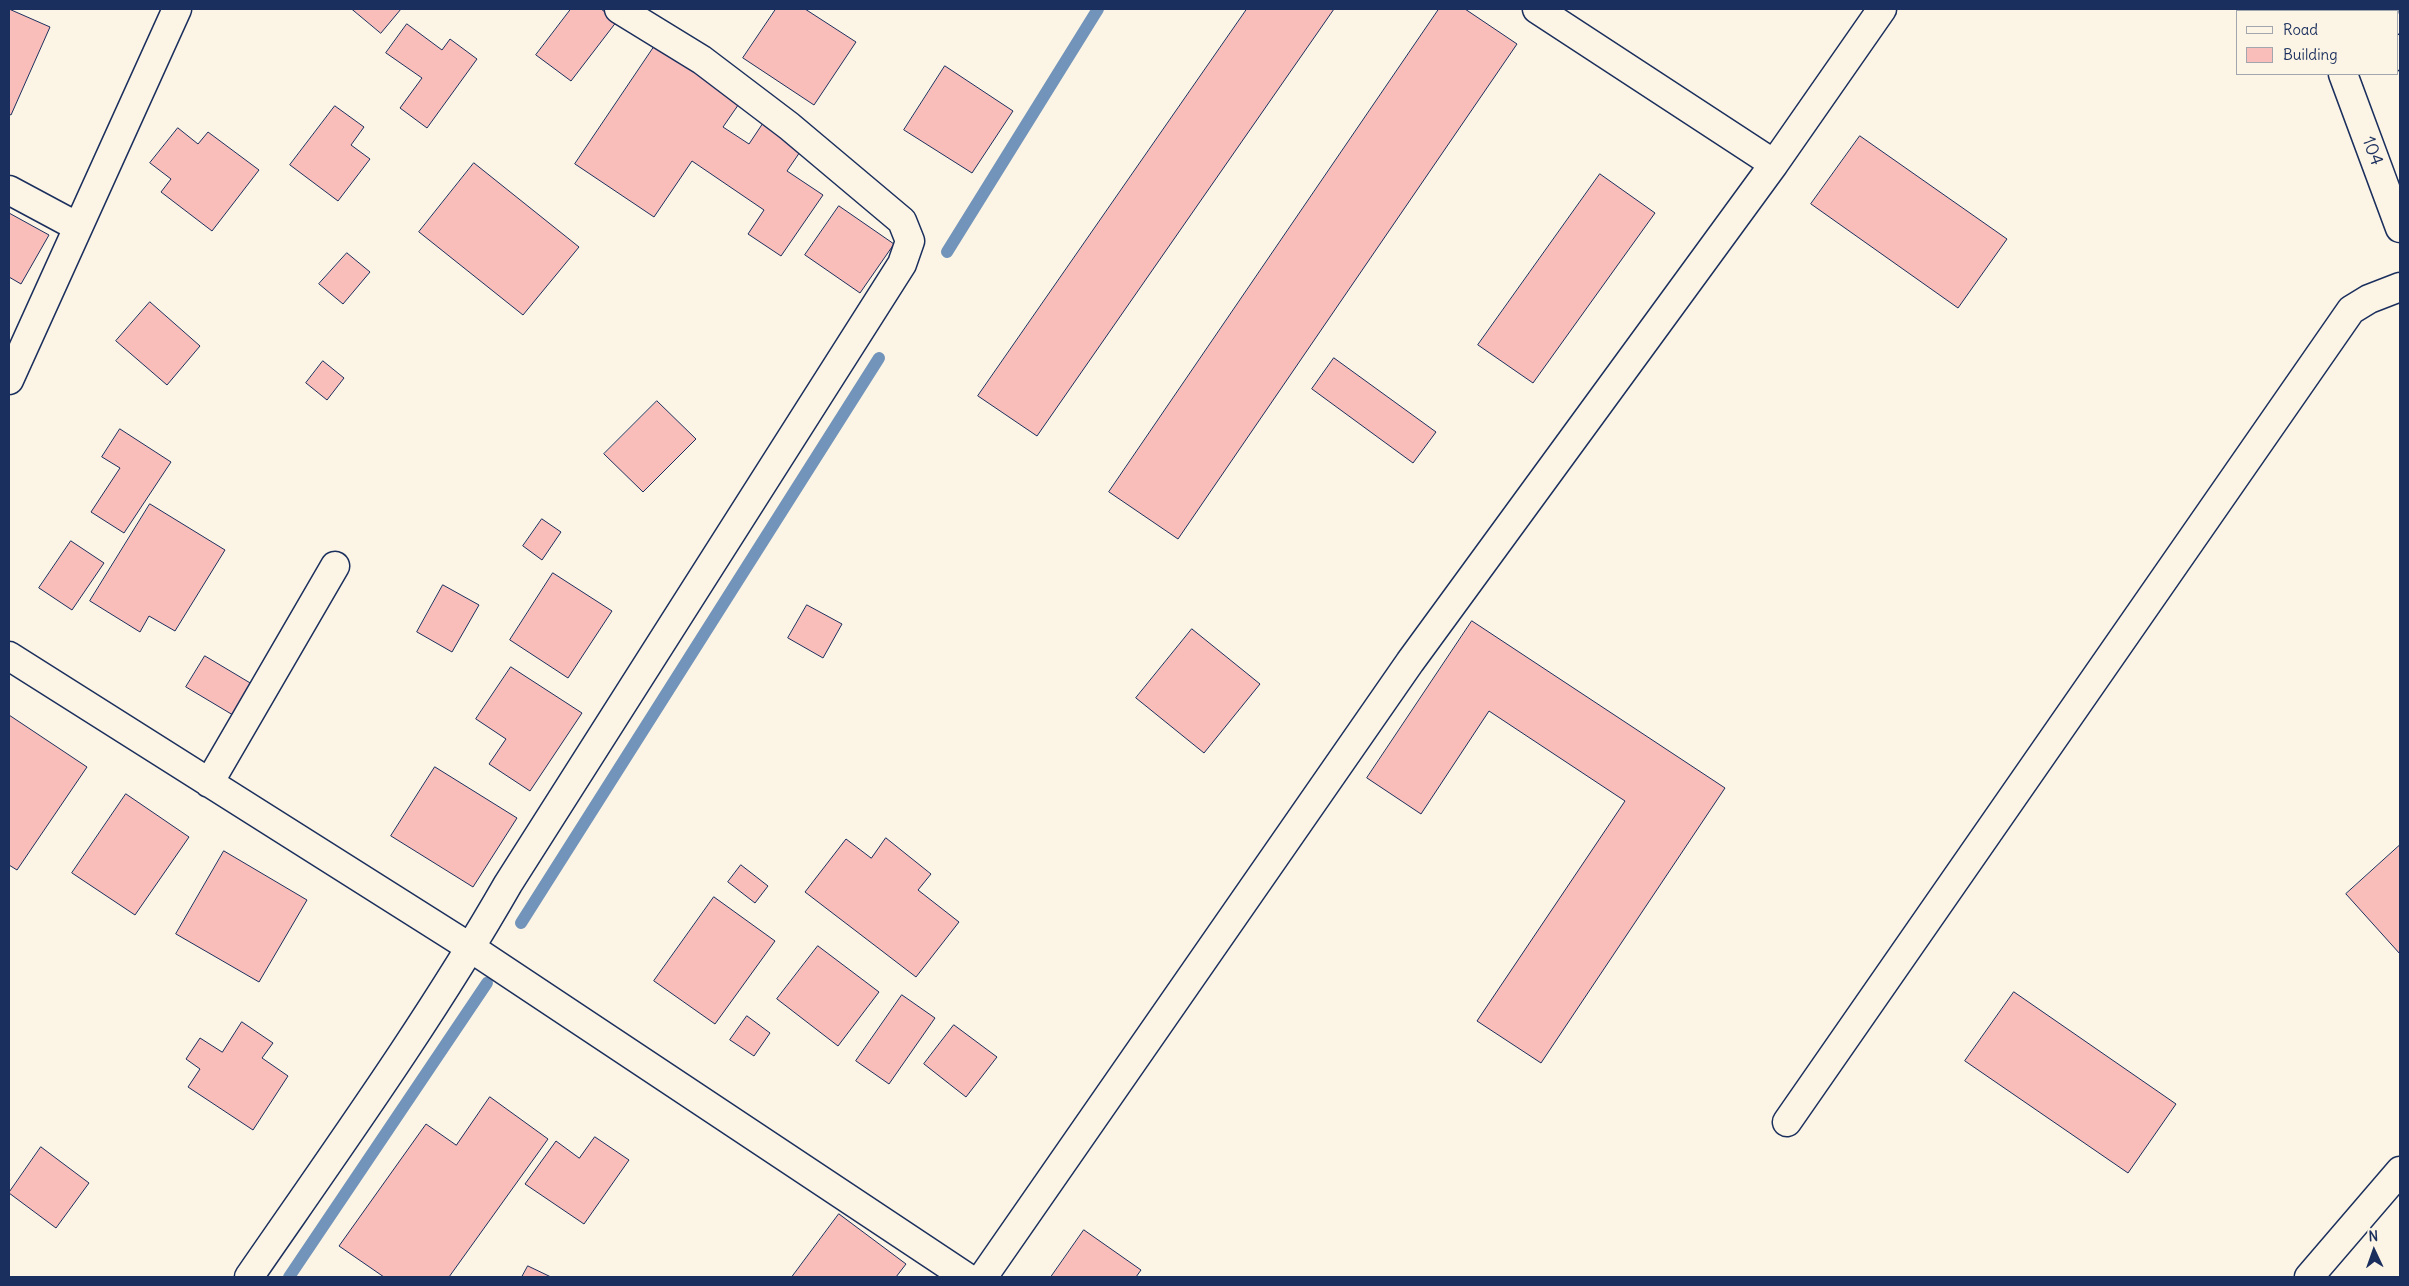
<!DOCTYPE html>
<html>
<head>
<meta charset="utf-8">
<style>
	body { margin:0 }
	#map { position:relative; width:2409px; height:1286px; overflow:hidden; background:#fcf5e5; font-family:Delius,sans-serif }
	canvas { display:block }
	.frame { position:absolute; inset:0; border:10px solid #1b2f5e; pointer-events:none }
	.legend { position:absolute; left:2236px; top:10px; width:162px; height:65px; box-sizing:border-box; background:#fcf5e5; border:1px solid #a2a6af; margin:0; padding:6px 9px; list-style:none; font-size:15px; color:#1b2f5e }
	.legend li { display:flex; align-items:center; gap:10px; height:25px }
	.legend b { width:25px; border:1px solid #a2a6af }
	.north { position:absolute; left:2349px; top:1226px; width:50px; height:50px; -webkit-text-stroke:4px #fcf5e5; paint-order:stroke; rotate:357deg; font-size:14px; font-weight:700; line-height:20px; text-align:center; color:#1b2f5e }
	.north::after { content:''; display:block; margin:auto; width:18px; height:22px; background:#1b2f5e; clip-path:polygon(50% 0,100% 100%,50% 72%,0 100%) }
</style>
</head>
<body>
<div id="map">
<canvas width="2409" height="1286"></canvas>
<div class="frame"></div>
<ul class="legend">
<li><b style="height:6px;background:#fcf5e5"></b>Road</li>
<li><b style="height:14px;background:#f9bdba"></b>Building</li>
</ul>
<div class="north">N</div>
</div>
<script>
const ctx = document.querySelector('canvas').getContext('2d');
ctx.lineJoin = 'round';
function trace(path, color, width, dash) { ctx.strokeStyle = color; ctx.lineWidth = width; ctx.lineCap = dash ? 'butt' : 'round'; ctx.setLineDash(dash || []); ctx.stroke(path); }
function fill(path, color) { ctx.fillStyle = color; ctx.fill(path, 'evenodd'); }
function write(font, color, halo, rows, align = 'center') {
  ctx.font = font + ' Delius,sans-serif'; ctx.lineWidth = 5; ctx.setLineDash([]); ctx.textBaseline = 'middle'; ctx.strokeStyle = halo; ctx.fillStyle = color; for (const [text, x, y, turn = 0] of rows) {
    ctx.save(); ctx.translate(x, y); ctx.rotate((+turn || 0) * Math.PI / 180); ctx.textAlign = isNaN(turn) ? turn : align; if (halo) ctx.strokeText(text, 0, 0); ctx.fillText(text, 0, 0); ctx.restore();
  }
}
trace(new Path2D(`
	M947 252 1098 9
	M521 923 879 358
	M289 1277 487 983`), '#7394ba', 12);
const building = new Path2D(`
	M9 9 50 27 11 115 9 114Z
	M352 9H401L381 33Z
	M571 9H601L617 21 571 81 536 55Z
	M776 9H805L856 42 814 105 743 58Z
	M1247 9H1334L1037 436 978 396Z
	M1439 9H1465L1517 44 1178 539 1109 492Z
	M407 24 442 50 450 39 477 59 427 128 400 108 422 78 386 53Z
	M658 41 743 98 723 127 749 144 763 123 802 149 787 171 823 195 781 256 748 234 764 210 692 161 654 217 575 164Z
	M945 66 1013 111 972 173 904 130Z
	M335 106 364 127 351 145 370 159 338 201 290 165Z
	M178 128 198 144 208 132 259 170 212 231 161 192 171 179 150 163Z
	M1860 136 2007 239 1958 308 1811 204Z
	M474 163 579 247 523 315 419 232Z
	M1600 174 1655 213 1533 383 1478 345Z
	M839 206 894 244 860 293 805 255Z
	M9 213 49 235 21 284 9 277Z
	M347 253 370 272 343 304 319 284Z
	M150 302 200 346 167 385 116 341Z
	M1334 358 1436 432 1413 463 1312 389Z
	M323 361 344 378 327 400 306 383Z
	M657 401 696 439 643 492 604 454Z
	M120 429 171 462 124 533 91 512 120 468 102 457Z
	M150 504 225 550 175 631 149 616 140 632 90 601Z
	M542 519 561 532 542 560 523 546Z
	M71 541 104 563 72 610 39 588Z
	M553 573 612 611 568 678 510 640Z
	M443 585 479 605 452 652 417 632Z
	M807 605 842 624 823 658 788 638Z
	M1472 621 1725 788 1541 1063 1477 1021 1625 801 1489 711 1421 814 1367 778Z
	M1192 629 1260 684 1204 753 1136 698Z
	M205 656 262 690 243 721 186 687Z
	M511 667 582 713 530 791 489 764 506 739 476 719Z
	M9 715 87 767 17 870 9 865Z
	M435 767 517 818 473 887 391 836Z
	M126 794 189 837 135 915 72 873Z
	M886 838 931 874 918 890 959 922 916 977 805 892 846 839 871 858Z
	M2400 845V954L2346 894Z
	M224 851 307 900 259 982 176 934Z
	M741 865 768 886 755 903 728 882Z
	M714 897 775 941 715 1024 654 981Z
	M818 946 879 992 838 1046 777 999Z
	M2014 992 2176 1104 2128 1173 1965 1061Z
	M902 995 935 1018 889 1084 856 1061Z
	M747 1016 770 1033 754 1056 730 1040Z
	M242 1022 273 1043 262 1058 288 1076 253 1130 188 1087 200 1069 186 1059 200 1038 222 1052Z
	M954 1025 997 1057 966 1097 924 1064Z
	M490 1097 548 1139 449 1277H384L339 1246 426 1124 456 1145Z
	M595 1137 629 1160 584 1224 525 1184 556 1141 579 1158Z
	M41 1147 89 1183 56 1228 9 1193Z
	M839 1214 906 1264 896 1277H792Z
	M1084 1230 1141 1270 1136 1277H1051Z
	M528 1266 551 1277H522Z`);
fill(building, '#f9bdba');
trace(building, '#1b2f5e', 1);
const minor = new Path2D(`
	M1537 9 1774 164
	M2319 9 2320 11
	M2382 9 2383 11
	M2398 49 2400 56
	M2343 74 2400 228
	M9 190 78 227
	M9 380 177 9
	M9 656 471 948 966 1277
	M209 783 335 566
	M1787 1122 2351 310 2369 299 2400 287
	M249 1277C338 1148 430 1020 508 884L902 264 910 241 902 221 789 126 702 60 619 9
	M983 1277 1410 662 1774 164 1882 9
	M2309 1277 2400 1171`);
trace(minor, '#1b2f5e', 31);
trace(minor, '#fcf5e5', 28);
write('18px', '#1b2f5e', '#fcf5e5', [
	["104",2372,151,70]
]);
</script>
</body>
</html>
